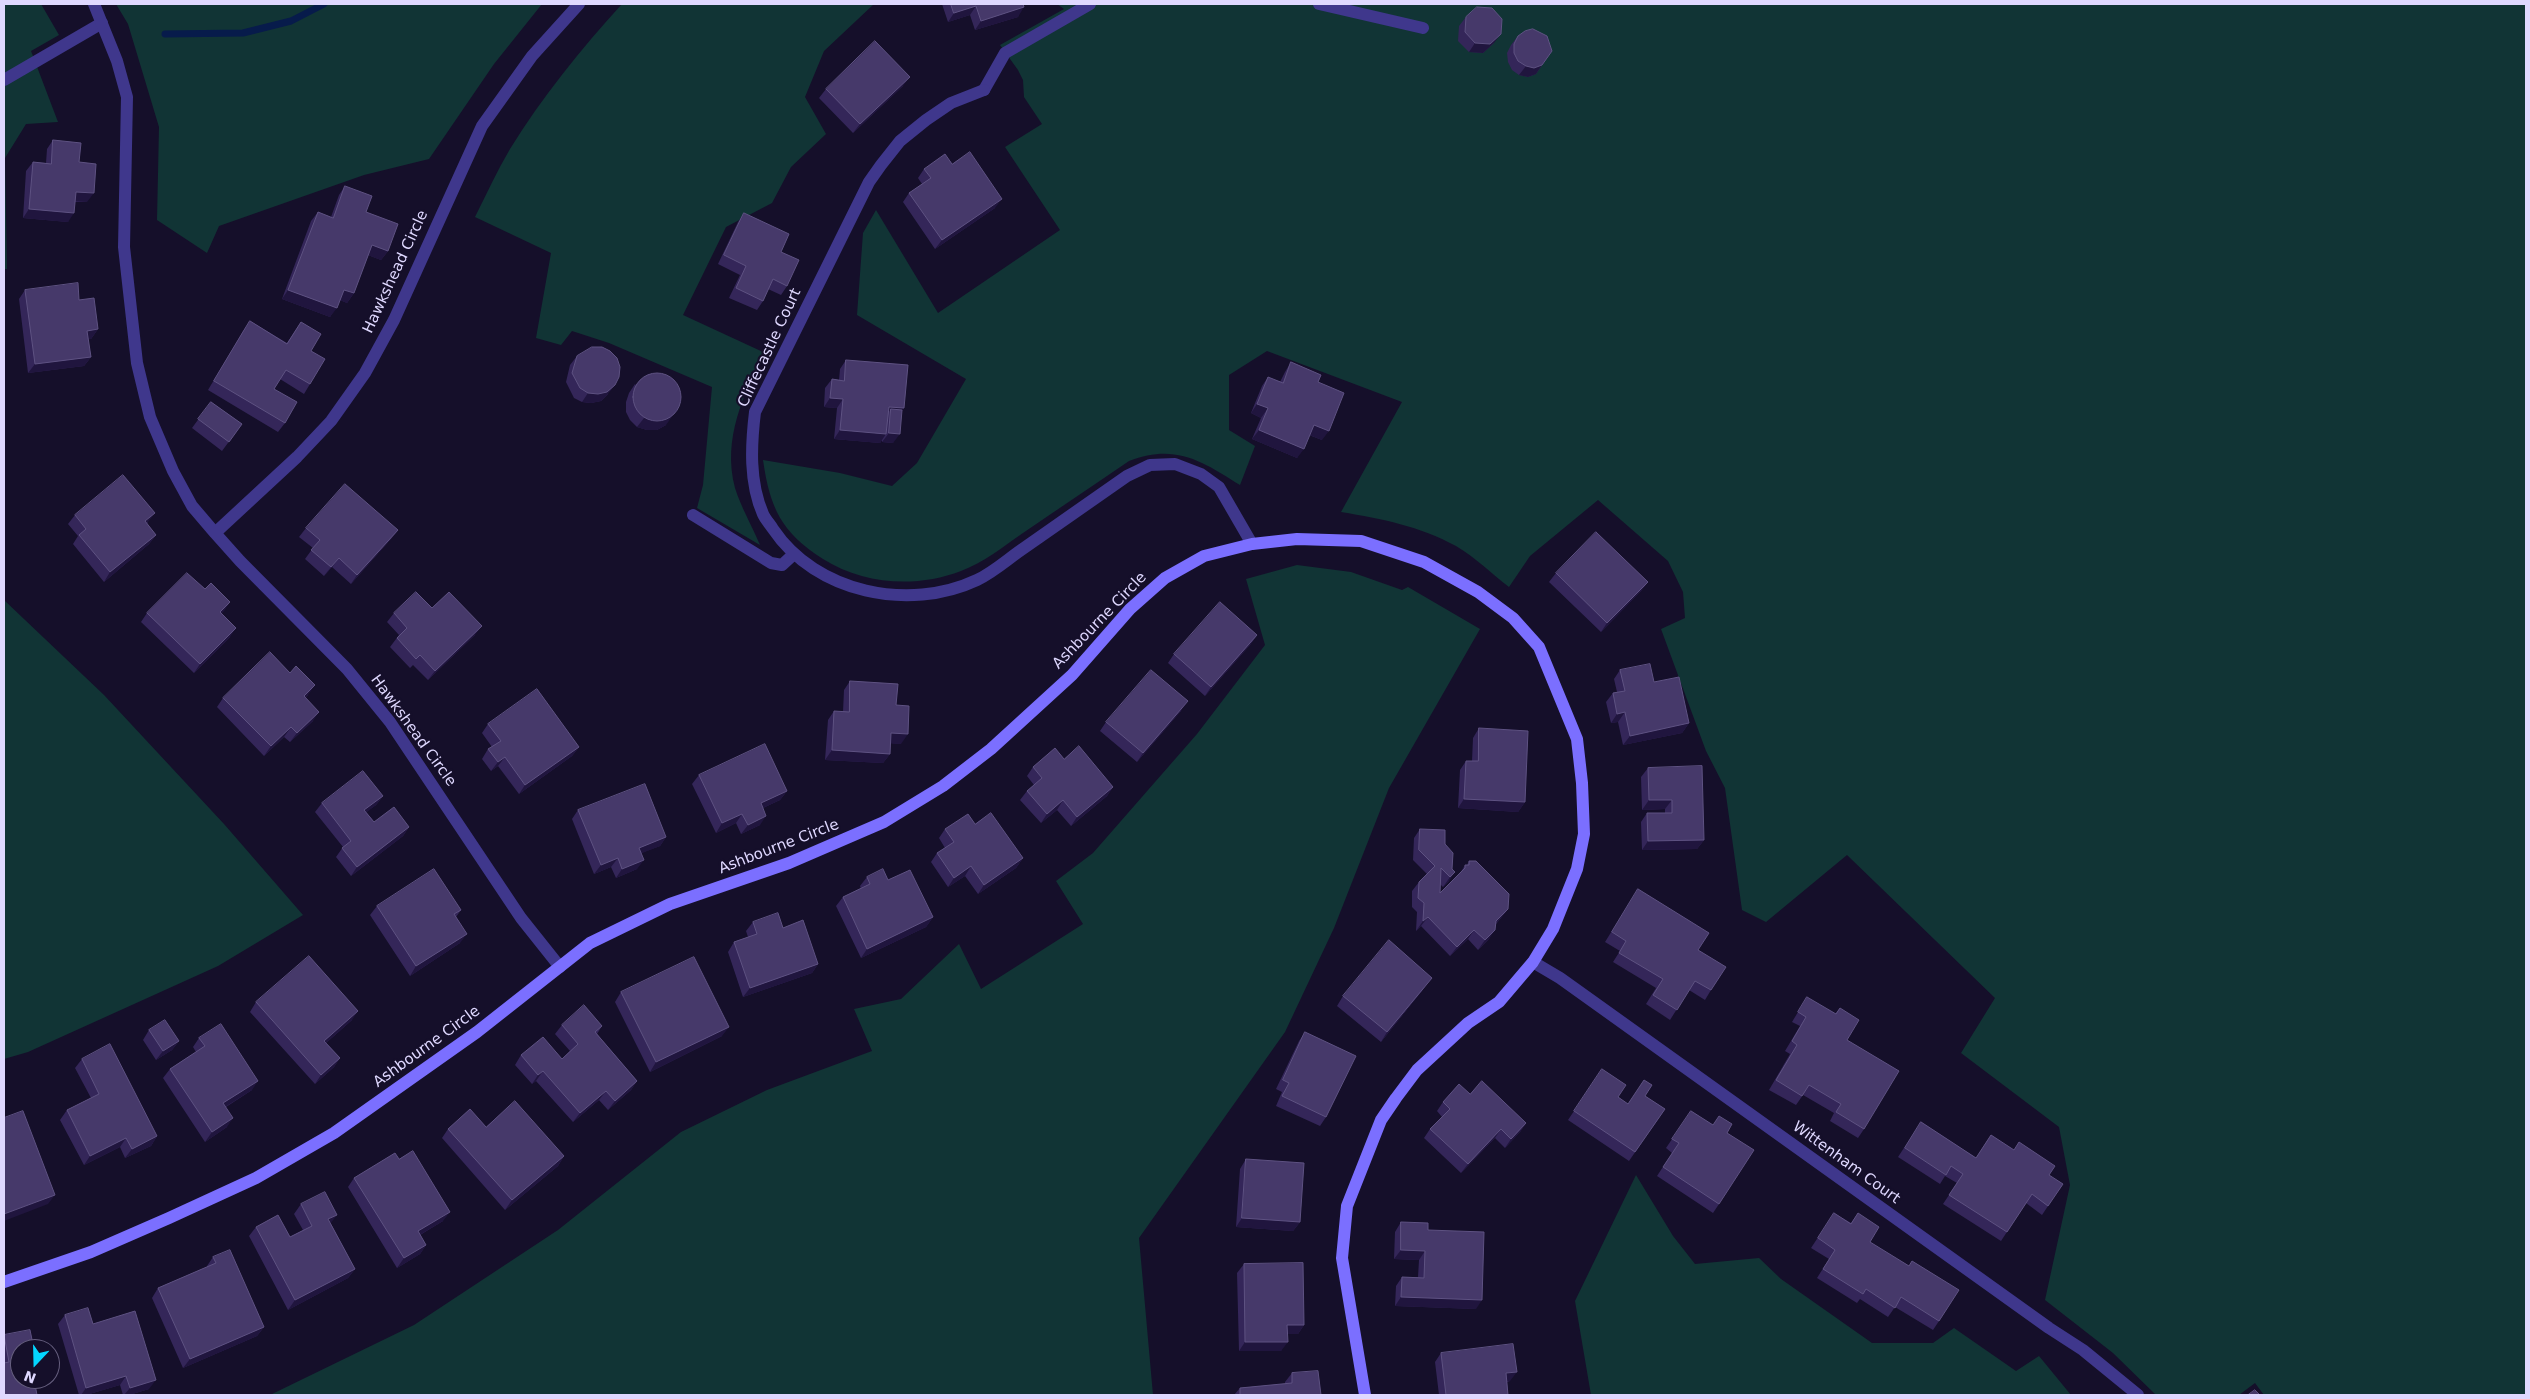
<!DOCTYPE html>
<html>
<head>
<meta charset="utf-8">
<style>
	body { margin:0 }
	#map { position:relative; width:2530px; height:1399px; overflow:hidden; background:#150f2a; font-family:"DejaVu Sans",sans-serif }
	canvas { display:block }
	.frame { position:absolute; inset:0; border:5px solid #dfd8ff; pointer-events:none }
	.north { position:absolute; left:10px; top:1339px; width:50px; height:50px; box-sizing:border-box; background:#150f2a; border:1px solid #665f7f; border-radius:50%; rotate:201deg; font-size:14px; font-weight:700; line-height:20px; text-align:center; color:#dfd8ff }
	.north::after { content:''; display:block; margin:auto; width:18px; height:22px; background:#04d6ff; clip-path:polygon(50% 0,100% 100%,50% 72%,0 100%) }
</style>
</head>
<body>
<div id="map">
<canvas width="2530" height="1399"></canvas>
<div class="frame"></div>
<div class="north">N</div>
</div>
<script>
const ctx = document.querySelector('canvas').getContext('2d');
ctx.lineJoin = 'round';
function fill(path, color) { ctx.fillStyle = color; ctx.fill(path, 'evenodd'); }
function trace(path, color, width, dash) { ctx.strokeStyle = color; ctx.lineWidth = width; ctx.lineCap = dash ? 'butt' : 'round'; ctx.setLineDash(dash || []); ctx.stroke(path); }
function write(font, color, halo, rows, align = 'center') {
  ctx.font = font + ' "DejaVu Sans",sans-serif'; ctx.lineWidth = 4.5; ctx.setLineDash([]); ctx.textBaseline = 'middle'; ctx.strokeStyle = halo; ctx.fillStyle = color; for (const [text, x, y, turn = 0] of rows) {
    ctx.save(); ctx.translate(x, y); ctx.rotate((+turn || 0) * Math.PI / 180); ctx.textAlign = isNaN(turn) ? turn : align; if (halo) ctx.strokeText(text, 0, 0); ctx.fillText(text, 0, 0); ctx.restore();
  }
}
fill(new Path2D(`
	M4 4H41L59 35 31 51 58 122 26 124 5 158 7 269H4Z
	M116 4H542L494 64 429 159 364 175 219 226 207 253 157 220 159 127 128 24Z
	M622 4H874L824 51 805 97 826 134 791 167 772 203 726 227 683 315 763 352C744 396 722 438 735 488 741 507 752 526 760 545L697 508 703 485 712 387 609 343 572 331 561 345 536 338 551 253 475 217C486 195 497 171 510 149 542 97 581 49 622 4Z
	M1057 4H2526V1395H2264L2255 1383 2239 1395H2156L2113 1353 2045 1300 2070 1185 2059 1127 1961 1053 1995 998 1847 855 1766 922 1742 910 1725 788 1706 751 1661 629 1685 618 1683 592 1668 561 1598 500 1530 556 1509 587C1492 574 1475 557 1456 546 1419 526 1383 519 1341 512L1402 402 1267 351 1229 375V430L1255 446 1240 485C1202 461 1175 443 1129 461 1094 485 1058 509 1023 533 1004 546 983 563 961 571 917 588 864 585 823 559 781 532 770 508 763 460L840 473 892 486 917 463 966 379 857 315 863 233 876 210 938 313 1060 230 1005 147 1042 124 1024 97 1023 80 1018 70 1000 45 1064 9Z
	M1297 565 1351 572 1402 590 1408 587 1480 629 1389 788 1334 928 1285 1032 1139 1238 1153 1395H270L414 1325 558 1230 681 1132 767 1090 872 1051 854 1009 901 999 959 944 981 989 1083 924 1056 881 1093 853 1197 734 1265 645 1246 579Z
	M4 600 104 695 224 824 303 915 218 966 28 1052 4 1059Z
	M1636 1175 1673 1236 1695 1264 1759 1258 1781 1279 1872 1343H1933L1954 1328 2016 1371 2039 1356 2071 1395H1591L1575 1301Z`), '#113435');
trace(new Path2D(`
	M165 34 243 33 291 21 324 4`), '#071b4b', 7);
trace(new Path2D(`
	M1319 4 1423 28
	M4 80 102 23
	M984 90 1005 53 1090 4
	M693 515 771 563 782 565 794 554`), '#3f378c', 12);
trace(new Path2D(`
	M94 4 117 61 127 97 124 247 137 363 150 417 173 471 192 506 215 533 240 561 347 669 390 722 521 918 560 967
	M984 90 951 103 926 120 900 141 881 165 869 182 755 412C751 445 749 482 763 514 765 519 770 524 773 529 816 593 909 612 977 580 994 572 1009 558 1024 548 1058 524 1093 500 1127 476L1150 465 1175 464 1201 474 1219 487 1252 544
	M215 533 297 457 331 421 365 373 394 320 482 126 532 56 579 4
	M1533 962 1560 978 2049 1328 2083 1350 2138 1395`), '#3f378c', 12);
trace(new Path2D(`
	M4 1282 91 1252 169 1218 256 1178 334 1133 477 1032 590 943 670 904 789 863 884 822 943 786 991 749 1072 675 1130 609 1165 578 1204 556 1252 544 1297 539 1361 541 1424 562 1478 592 1513 618 1539 647 1577 739 1582 783 1584 834 1577 869 1553 929 1533 962 1499 1002 1468 1023 1417 1070 1396 1098 1381 1120 1347 1206 1342 1258 1365 1395`), '#7b6fff', 12);
fill(new Path2D(`
	M942 4H1023L1018 17 975 30 970 15 948 22Z
	M1466 17 1494 43 1483 53 1469 52 1458 41 1459 26Z
	M1518 36 1552 51 1536 74 1528 77 1519 75 1512 70 1508 62 1507 53 1511 45Z
	M903 86 853 133 819 98 826 89Z
	M53 140 79 162 87 202H75L68 222 23 218 26 171 33 162 46 163 47 149Z
	M952 164 995 208 935 249 903 202 909 193 922 184 918 178 924 169Z
	M345 186 366 212 388 251 381 260 368 255 354 293 347 303 340 300 330 317 282 299 311 221 318 212 331 217 339 195Z
	M744 213 787 286 781 295 768 289 763 301 757 310 729 298 740 275 718 264 738 222Z
	M25 290 79 300 98 329 91 339H88L91 357 84 366 28 373 19 299Z
	M250 321 287 343 301 322 311 351 310 384 304 394 280 379 274 389 285 423 278 432 208 390 243 331Z
	M577 356 608 394 601 401 591 403 582 402 574 398 566 382 570 365Z
	M846 360 904 408 902 411 893 443 882 442V440L880 443 834 439 837 408 824 407 825 388 832 379 839 380 840 369Z
	M1291 362 1318 382 1322 440 1309 435 1297 458 1252 439 1261 418 1251 413 1262 386 1268 377 1280 382 1285 372Z
	M635 384 666 425 657 430H647L637 427 630 420 626 412V402L629 393Z
	M211 402 242 424 222 451 192 428Z
	M75 515 148 522 147 524 156 535 149 544 104 582 73 544 78 536 68 524Z
	M306 528 398 530 391 539 351 584 332 567 324 576 305 559 313 548 299 537Z
	M1556 573 1648 582 1641 591 1601 632 1549 582Z
	M205 589 230 602 221 614 230 637 194 673 141 622 147 613Z
	M432 608 475 635 428 680 413 665 410 668 390 647 399 635 387 622 394 613Z
	M1257 635 1250 645 1205 696 1168 663 1174 654Z
	M1620 670 1654 682 1689 723 1682 733 1623 745 1618 722 1611 723 1606 702 1613 693 1617 692 1614 679Z
	M850 681 896 705 901 744 890 743V754L883 763 825 760 828 720 834 711 843 712 844 690Z
	M308 695 305 698 313 721 290 742 284 737 264 756 217 707 223 698Z
	M1181 711 1137 762 1100 731 1106 722Z
	M488 724 579 747 572 756 519 794 498 766 491 771 482 759 488 749 492 747 482 733Z
	M1479 728 1525 802 1518 812 1458 808 1460 770 1466 761H1472L1473 738Z
	M1064 759 1113 787 1107 796 1071 826 1057 810 1041 823 1020 800 1027 791 1034 785 1027 776 1033 767Z
	M1648 768 1704 840 1697 849 1642 850 1641 822 1647 813H1665V809L1642 810 1641 777Z
	M699 775 787 791 780 800 763 808 760 825 741 834 736 823 716 833 692 784Z
	M383 796 376 805 366 812 374 822 409 827 403 836 351 876 336 857 343 847 315 812 322 803Z
	M578 810 666 837 660 846 641 853 637 869 616 878 611 867 594 874 572 819Z
	M975 824 1023 858 1016 868 978 894 965 876 948 887 931 862 937 853 945 848 939 838 945 829Z
	M1420 829 1445 844 1452 869 1449 881 1443 887 1440 884V893L1459 875 1465 865H1467L1469 861 1508 909 1501 918 1496 924 1489 939 1478 950 1468 939 1450 956 1421 926 1416 931 1417 912 1412 907V891L1419 882 1427 874 1413 860 1414 838Z
	M867 877 933 917 926 927 861 958 836 906 843 897 861 889 860 886Z
	M1638 889 1698 950 1711 990 1705 1000 1689 990 1670 1020 1646 1004 1656 988 1613 962 1620 951 1605 942Z
	M377 906 461 910 456 917 460 943 410 976 370 915Z
	M753 922 783 928 818 964 812 973 743 997 728 952 734 942 748 937 746 931Z
	M1425 987 1381 1042 1337 1006 1343 996Z
	M621 992 722 1036 650 1072 615 1002Z
	M1807 997 1835 1014 1840 1008 1847 1040 1864 1129 1858 1138 1830 1121 1834 1113 1803 1095 1796 1105 1769 1090 1790 1054 1785 1051 1800 1026 1792 1022Z
	M256 1002 352 1020 326 1043 340 1058 334 1067 315 1084 250 1012Z
	M562 1025 602 1026 597 1034 637 1081 631 1090 608 1110 599 1100 573 1122 536 1081 532 1084 515 1065 521 1055 562 1059 570 1051 555 1034Z
	M149 1030 179 1041 172 1050 156 1060 143 1040Z
	M1305 1032 1326 1117 1320 1126 1276 1106 1282 1092 1276 1089 1299 1041Z
	M199 1038 252 1090 226 1107 227 1127 205 1142 163 1078 170 1069 196 1052 193 1047Z
	M82 1059 157 1136 151 1146 125 1158 120 1147 84 1165 60 1120 67 1110 91 1098 75 1068Z
	M1602 1069 1618 1097 1627 1104 1645 1096 1665 1109 1629 1161 1568 1120Z
	M1470 1094 1526 1123 1520 1132 1505 1148 1495 1138 1461 1173 1424 1138 1430 1129 1442 1117 1437 1111 1443 1102Z
	M1691 1111 1713 1125 1727 1133 1719 1204 1713 1213 1657 1176 1672 1153 1666 1148Z
	M1921 1122 1976 1158 1991 1135 2049 1175 2048 1206 2042 1215 2026 1203 2001 1241 1943 1204 1957 1183 1945 1176 1940 1184 1898 1157Z
	M486 1127 564 1156 558 1166 505 1210 442 1138 448 1129Z
	M1246 1159 1300 1222 1293 1231 1236 1227 1240 1169Z
	M354 1178 443 1221 420 1235 426 1245 420 1254 397 1268 348 1187Z
	M301 1204 331 1224 355 1269 348 1278 288 1310 249 1236 256 1227 290 1237 303 1230 294 1214Z
	M1834 1213 1851 1223 1858 1213 1870 1242 1939 1321 1933 1330 1895 1307 1888 1317 1860 1299 1857 1303 1817 1278 1829 1259 1811 1248Z
	M1401 1222 1428 1230 1476 1309 1395 1306 1396 1286 1402 1277H1418L1419 1260 1394 1259 1395 1232Z
	M213 1257 264 1327 257 1336 183 1368 152 1298 158 1288 207 1267V1266Z
	M1244 1264 1304 1325 1298 1334H1288L1281 1351H1239L1237 1273Z
	M65 1315 93 1324 149 1389 129 1395H123L120 1385 86 1395H79L58 1324Z
	M4 1335 20 1349 4 1395Z
	M1441 1353 1510 1381 1507 1382 1508 1395H1439L1435 1362Z
	M1292 1373 1321 1395H1234L1240 1388 1285 1384V1382Z`), '#342659');
fill(new Path2D(`
	M976 6 970 15 948 22 954 13Z
	M1024 7 1018 17 975 30 981 21Z
	M1501 34 1494 43 1483 53 1469 52 1475 43Z
	M1542 65 1536 74 1528 77 1519 75 1526 66Z
	M910 77 903 86 853 133 860 124Z
	M76 192 94 193 87 202 69 201Z
	M1002 199 995 208 935 249 942 240Z
	M29 209 74 213 68 222 23 218Z
	M372 245 388 251 381 260 365 254Z
	M288 290 337 308 330 317 282 299Z
	M344 290 354 293 347 303 337 299Z
	M98 329 91 339 81 340 87 331Z
	M91 357 84 366 28 373 35 364Z
	M615 385 608 394 601 401 591 403 582 402 588 393Z
	M830 398 843 399 837 408 824 407Z
	M1257 404 1268 408 1261 418 1251 413Z
	M889 407 904 408 898 417 891 409 886 416Z
	M678 408 666 425 657 430H647L637 427 644 418Z
	M1314 425 1329 431 1322 440 1307 434Z
	M840 430 886 434 880 443 834 439Z
	M1259 430 1304 449 1297 458 1252 439Z
	M889 433 900 434 893 443 882 442Z
	M155 513 148 522 138 531 145 521Z
	M398 530 391 539 351 584 357 575Z
	M156 535 149 544 104 582 110 572Z
	M339 558 332 567 324 576 331 567Z
	M1648 582 1641 591 1601 632 1607 623Z
	M230 602 224 611 214 622 220 612Z
	M482 626 475 635 428 680 435 671Z
	M236 628 230 637 194 673 200 664Z
	M1257 635 1250 645 1205 696 1211 687Z
	M315 685 308 695 298 705 304 696Z
	M1188 701 1181 711 1137 762 1143 753Z
	M319 712 313 721 290 742 297 733Z
	M1625 712 1618 722 1611 723 1617 714Z
	M1689 723 1682 733 1623 745 1630 736Z
	M291 727 284 737 264 756 271 746Z
	M891 733 908 734 901 744 884 743Z
	M579 747 572 756 519 794 525 785Z
	M832 750 890 754 883 763 825 760Z
	M505 757 498 766 491 771 498 762Z
	M1113 787 1107 796 1071 826 1077 817Z
	M787 791 780 800 754 812 761 803Z
	M383 796 376 805 358 819 364 810Z
	M1464 799 1525 802 1518 812 1458 808Z
	M1063 800 1057 810 1041 823 1047 814Z
	M1649 800H1672L1665 809 1642 810Z
	M742 814 736 823 716 833 722 823Z
	M766 816 760 825 741 834 748 825Z
	M409 827 403 836 351 876 357 867Z
	M666 837 660 846 632 857 639 848Z
	M1704 840 1697 849 1642 850 1648 841Z
	M618 858 611 867 594 874 601 865Z
	M1023 858 1016 868 978 894 984 885Z
	M644 860 637 869 616 878 622 869Z
	M971 866 965 876 948 887 954 878Z
	M1455 872 1449 881 1443 887 1450 877Z
	M1508 909 1501 918 1489 930 1496 921Z
	M933 917 926 927 861 958 867 949Z
	M1428 917 1421 926 1416 931 1423 921Z
	M1474 930 1468 939 1450 956 1457 947Z
	M1495 930 1489 939 1478 950 1485 940Z
	M467 934 460 943 410 976 416 966Z
	M818 964 812 973 743 997 750 988Z
	M1432 978 1425 987 1381 1042 1387 1032Z
	M358 1011 352 1020 318 1050 324 1041Z
	M729 1027 722 1036 650 1072 656 1062Z
	M179 1041 172 1050 156 1060 163 1051Z
	M340 1058 334 1067 315 1084 321 1075Z
	M543 1071 536 1081 532 1084 538 1075Z
	M258 1081 252 1090 217 1112 223 1103Z
	M637 1081 631 1090 608 1110 615 1101Z
	M606 1091 599 1100 573 1122 580 1113Z
	M233 1118 227 1127 205 1142 212 1132Z
	M1526 1123 1520 1132 1505 1148 1511 1139Z
	M1501 1129 1495 1138 1461 1173 1468 1164Z
	M157 1136 151 1146 125 1158 132 1149Z
	M126 1138 120 1147 84 1165 90 1156Z
	M564 1156 558 1166 505 1210 512 1200Z
	M55 1195 48 1204 4 1221V1214Z
	M450 1212 443 1221 411 1240 418 1231Z
	M337 1215 330 1224 328 1219Z
	M1242 1218 1300 1222 1293 1231 1236 1227Z
	M426 1245 420 1254 397 1268 404 1258Z
	M1401 1250 1425 1251 1419 1260 1394 1259Z
	M355 1269 348 1278 288 1310 295 1300Z
	M1401 1297 1482 1300 1476 1309 1395 1306Z
	M1287 1325H1304L1298 1334H1281Z
	M264 1327 257 1336 183 1368 190 1359Z
	M1245 1342H1288L1281 1351H1239Z
	M1517 1372 1510 1381 1499 1382 1506 1373Z
	M126 1376 120 1385 86 1395H81L86 1388Z
	M156 1380 149 1389 129 1395H124L130 1388Z`), '#20153e');
const building = new Path2D(`
	M951 4H1023L1024 7 981 21 976 6 954 13Z
	M1477 7 1492 8 1502 19 1501 34 1490 44 1475 43 1465 32 1466 17Z
	M1533 29 1547 36 1552 51 1542 65 1534 68 1526 66 1518 61 1514 53V44L1518 36 1525 31Z
	M875 41 910 77 860 124 826 89Z
	M53 140 81 143 79 162 96 164 94 193 76 192 74 213 29 209 33 162 51 164Z
	M970 152 1002 199 942 240 909 193 931 178 924 169 945 154 952 164Z
	M345 186 372 196 366 212 398 224 388 251 372 245 354 293 344 290 337 308 288 290 318 212 333 218Z
	M744 213 789 234 781 252 799 260 787 286 773 279 763 301 736 288 746 266 724 255Z
	M78 283 79 300 94 298 98 329 87 331 91 357 35 364 25 290Z
	M250 321 287 344 301 322 321 334 311 351 325 359 310 384 286 370 274 389 297 402 285 423 214 381Z
	M592 347H602L610 351 617 358 620 367 619 377 615 385 607 392 598 394 588 393 580 388 572 373 577 356Z
	M846 360 908 365 904 408 889 407 886 434 840 430 843 399 830 398 832 379 844 381Z
	M1291 362 1321 375 1318 382 1344 393 1329 431 1314 425 1304 449 1259 430 1268 408 1257 404 1268 377 1283 383Z
	M633 397a24 24 0 1 1 48 0a24 24 0 1 1-48 0Z
	M211 402 242 424 229 442 198 419Z
	M891 409 902 410 900 434 889 433Z
	M123 475 155 513 145 521 156 535 110 572 79 535 86 529 75 515Z
	M345 484 398 530 357 575 339 558 331 567 311 550 320 540 306 528Z
	M1596 532 1648 582 1607 623 1556 573Z
	M187 573 205 589 211 583 230 602 220 612 236 628 200 664 147 613Z
	M416 592 432 608 449 592 482 626 435 671 420 655 416 659 397 638 407 628 394 613Z
	M1220 602 1257 635 1211 687 1174 654Z
	M270 652 290 673 296 666 315 685 304 696 319 712 297 733 291 727 271 746 223 698Z
	M1650 664 1654 682 1679 677 1689 723 1630 736 1625 712 1617 714 1613 693 1625 691 1620 670Z
	M1151 670 1188 701 1143 753 1106 722Z
	M850 681 898 684 896 705 909 706 908 734 891 733 890 754 832 750 834 711 849 712Z
	M537 689 579 747 525 785 505 757 498 762 488 749 501 741 488 724Z
	M1479 728 1528 731 1525 802 1464 799 1466 761H1478Z
	M765 744 787 791 761 803 766 816 748 825 742 814 722 823 699 775Z
	M1079 746 1113 787 1077 817 1063 800 1047 814 1027 791 1042 778 1033 767 1055 748 1064 759Z
	M1702 766 1704 840 1648 841 1647 813H1672V800H1649L1648 768Z
	M363 771 383 796 364 810 374 822 394 807 409 827 357 867 342 848 351 841 322 803Z
	M645 784 666 837 639 848 644 860 622 869 618 858 601 865 578 810Z
	M991 813 1023 858 984 885 971 866 954 878 937 853 954 842 945 829 968 814 975 824Z
	M1420 829 1445 830V844L1453 853 1452 869 1455 872 1450 877 1441 868 1440 893 1465 868V865H1469V861H1476L1509 894 1508 909 1496 921 1495 930 1485 940 1474 930 1457 947 1428 917 1423 921 1424 903 1418 898 1419 882 1435 866 1419 850Z
	M434 869 461 910 454 914 467 934 416 966 377 906Z
	M883 869 888 880 910 870 933 917 867 949 843 897 870 884 867 877Z
	M1638 889 1709 933 1698 950 1726 967 1711 990 1695 981 1677 1010 1653 995 1663 979 1619 953 1626 941 1612 932Z
	M778 913 783 928 803 920 818 964 750 988 734 942 757 934 753 922Z
	M1389 940 1432 978 1387 1032 1343 996Z
	M309 956 358 1011 324 1041 340 1058 321 1075 256 1002Z
	M694 957 729 1027 656 1062 621 992Z
	M1807 997 1836 1014 1840 1008 1859 1020 1847 1040 1899 1071 1864 1129 1836 1112 1841 1104 1809 1085 1802 1096 1776 1080 1797 1045 1792 1041 1806 1017 1798 1012Z
	M584 1005 602 1026 595 1032 637 1081 615 1101 606 1091 580 1113 543 1071 538 1075 521 1055 543 1037 562 1059 578 1044 562 1025Z
	M165 1020 179 1041 163 1051 149 1030Z
	M221 1024 258 1081 223 1103 233 1118 212 1132 170 1069 205 1046 199 1038Z
	M1305 1032 1356 1056 1326 1117 1282 1096 1289 1083 1283 1080Z
	M110 1044 157 1136 132 1149 126 1138 90 1156 67 1110 99 1094 82 1059Z
	M1602 1069 1626 1085 1618 1097 1628 1104 1644 1080 1652 1085 1645 1096 1665 1109 1635 1152 1574 1111Z
	M1482 1081 1526 1123 1511 1139 1501 1129 1468 1164 1430 1129 1450 1109 1443 1102 1459 1084 1470 1094Z
	M515 1101 564 1156 512 1200 448 1129 470 1109 486 1127Z
	M23 1111 55 1195 4 1214V1118Z
	M1691 1111 1713 1125 1719 1116 1732 1124 1727 1133 1754 1150 1719 1204 1663 1167 1679 1143 1672 1139Z
	M1921 1122 1976 1158 1991 1135 2014 1150 2019 1142 2055 1166 2049 1175 2063 1184 2048 1206 2032 1194 2007 1232 1949 1195 1963 1174 1951 1166 1946 1175 1905 1148Z
	M413 1151 450 1212 418 1231 426 1245 404 1258 354 1178 395 1153 399 1159Z
	M1246 1159 1304 1163 1300 1222 1242 1218Z
	M325 1192 337 1215 328 1219 355 1269 295 1300 256 1227 278 1215 290 1237 312 1226 301 1204Z
	M1834 1213 1851 1224 1858 1213 1879 1227 1870 1242 1909 1266 1912 1261 1959 1290 1939 1321 1901 1297 1895 1308 1866 1289 1863 1294 1823 1269 1835 1250 1818 1238Z
	M1401 1222 1428 1223V1230L1484 1232 1482 1300 1401 1297 1402 1277 1424 1278 1425 1251 1401 1250Z
	M230 1250 264 1327 190 1359 158 1288 216 1263 213 1257Z
	M1303 1263 1304 1325H1287L1288 1342H1245L1244 1264Z
	M88 1308 93 1324 135 1311 156 1380 130 1388 126 1376 86 1388 65 1315Z
	M30 1330 34 1349H20V1379H34L37 1395H4V1363L9 1362 4 1335Z
	M1513 1344 1517 1372 1506 1373 1508 1395H1445H1446L1441 1353Z
	M1318 1371 1321 1395H1240V1388L1292 1383V1373Z
	M2255 1390 2260 1395H2248Z`);
fill(building, '#46396a');
trace(building, '#5e5282', 1);
write('15px', '#dfd8ff', '#150f2a', [
	["Hawkshead Circle",396,272,-65],
	["Cliffecastle Court",770,348,-65],
	["Ashbourne Circle",1100,621,-46],
	["Hawkshead Circle",413,731,54],
	["Ashbourne Circle",779,847,-21],
	["Ashbourne Circle",427,1047,-36],
	["Wittenham Court",1846,1163,36]
]);
</script>
</body>
</html>
